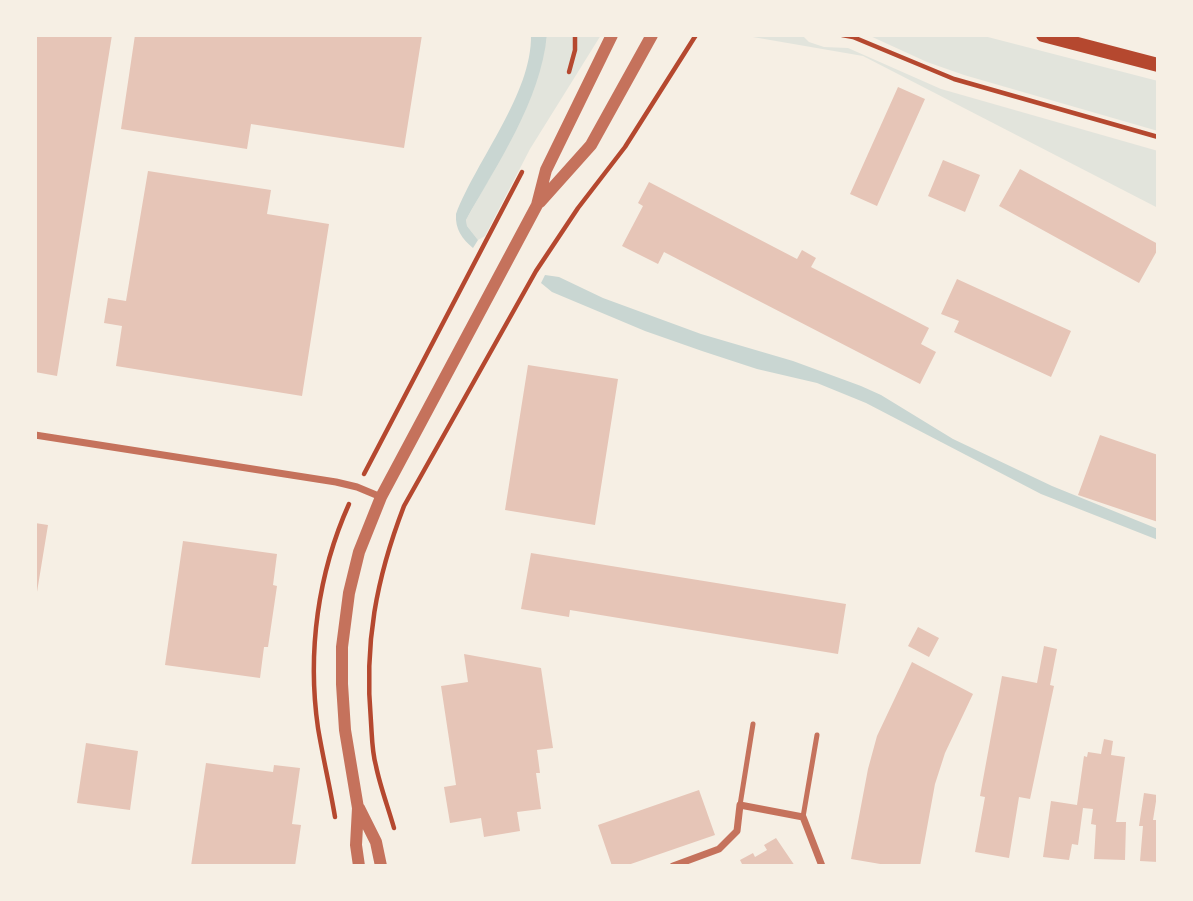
<!DOCTYPE html>
<html>
<head>
<meta charset="utf-8">
<style>
	body { margin:0 }
	#map { position:relative; width:1193px; height:901px; overflow:hidden; background:#f6efe4; font-family:"Zilla Slab",serif }
	canvas { display:block }
	.frame { position:absolute; inset:0; border:37px solid #f6efe4; pointer-events:none }
</style>
</head>
<body>
<div id="map">
<canvas width="1193" height="901"></canvas>
<div class="frame"></div>
</div>
<script>
const ctx = document.querySelector('canvas').getContext('2d');
ctx.lineJoin = 'round';
function fill(path, color) { ctx.fillStyle = color; ctx.fill(path, 'evenodd'); }
function trace(path, color, width, dash) { ctx.strokeStyle = color; ctx.lineWidth = width; ctx.lineCap = dash ? 'butt' : 'round'; ctx.setLineDash(dash || []); ctx.stroke(path); }
fill(new Path2D(`
	M547 35H601L530 149 485 236 478 240 467 226 466 220 491 175 546 43Z
	M802 35 809 42 824 47 848 48 941 89 1158 151V208L863 56 747 36Z
	M868 35H980L1158 81V131L964 75 927 62Z`), '#e2e4dc');
fill(new Path2D(`
	M531 35H547C540 102 498 162 466 220L467 226 478 240 473 248C462 239 455 229 456 214 477 159 532 94 531 35Z
	M545 275 559 277 603 298 701 334 793 361 861 386 881 395 953 439 1052 486 1158 529V540L1041 494 866 403 817 383 757 369 702 351 645 331 552 292 541 283Z`), '#c9d6d2');
fill(new Path2D(`
	M35 35H112L57 376 35 372Z
	M135 35H422L404 148 251 124 247 149 121 129Z
	M898 87 925 99 877 206 850 194Z
	M943 160 980 175 965 212 928 196Z
	M1020 169 1158 244V249L1139 283 999 206Z
	M148 171 271 190 267 214 329 224 302 396 116 366 122 326 104 323 108 298 126 301Z
	M649 182 797 259 802 250 816 258 811 267 929 328 921 344 936 352 920 384 664 252 658 264 622 246 643 206 638 203Z
	M957 279 1071 331 1051 377 954 332 959 321 941 314Z
	M528 365 618 379 595 525 505 510Z
	M1100 435 1158 455V522L1078 495Z
	M35 523 48 525 36 598H35Z
	M183 541 277 554 273 585 277 586 268 647H264L260 678 165 665Z
	M531 553 846 604 838 654 570 610 569 617 521 609Z
	M918 627 939 638 929 657 908 646Z
	M1044 646 1057 649 1050 685 1054 686 1030 799 1019 797 1009 858 975 852 985 797 980 796 1002 676 1037 683Z
	M464 654 541 668 553 748 537 750 540 773H536L541 809 517 812 520 831 484 837 481 818 450 823 444 787 456 785 441 686 468 682Z
	M912 662 973 694 945 753 935 784 920 866H892L851 859 868 769 877 736Z
	M1104 739 1113 741 1111 755 1125 757 1116 822H1126L1125 860 1094 859 1096 825 1091 824 1093 809 1083 808 1078 845 1072 844 1069 860 1043 857 1051 801 1077 805 1084 756 1087 757 1088 752 1101 754Z
	M86 743 138 751 130 810 77 803Z
	M206 763 273 772 274 765 300 768 292 824 301 825 295 866H191Z
	M699 790 715 835 625 866H612L598 825Z
	M1144 793 1157 795 1153 820H1158V862L1140 861 1143 826H1139Z
	M776 838 795 866H739L742 864 740 860 753 853 755 857 767 850 764 845Z`), '#e6c5b7');
trace(new Path2D(`
	M842 35 853 37 954 79 1158 137
	M569 72 575 50V35
	M364 474 522 172
	M335 817C330 787 323 758 318 728 307 652 318 573 349 504
	M394 828C388 807 380 786 376 766 372 752 372 737 371 722 364 644 376 579 404 506L536 271 578 208 625 147 696 35`), '#b5482f', 4.5);
trace(new Path2D(`
	M740 805 753 724
	M803 817 817 735`), '#c5725c', 5);
trace(new Path2D(`
	M35 435 336 482 357 487 381 497
	M673 866 719 849 737 831 740 805 803 817 822 866`), '#c5725c', 7);
trace(new Path2D(`
	M540 202 591 145 652 35
	M359 808 376 842 381 866
	M359 866 356 845 358 808 345 730 342 684V647L349 593 359 552 381 497 537 205 546 170 612 35`), '#c5725c', 12);
trace(new Path2D(`
	M1043 35 1158 65`), '#b5482f', 14);
</script>
</body>
</html>
